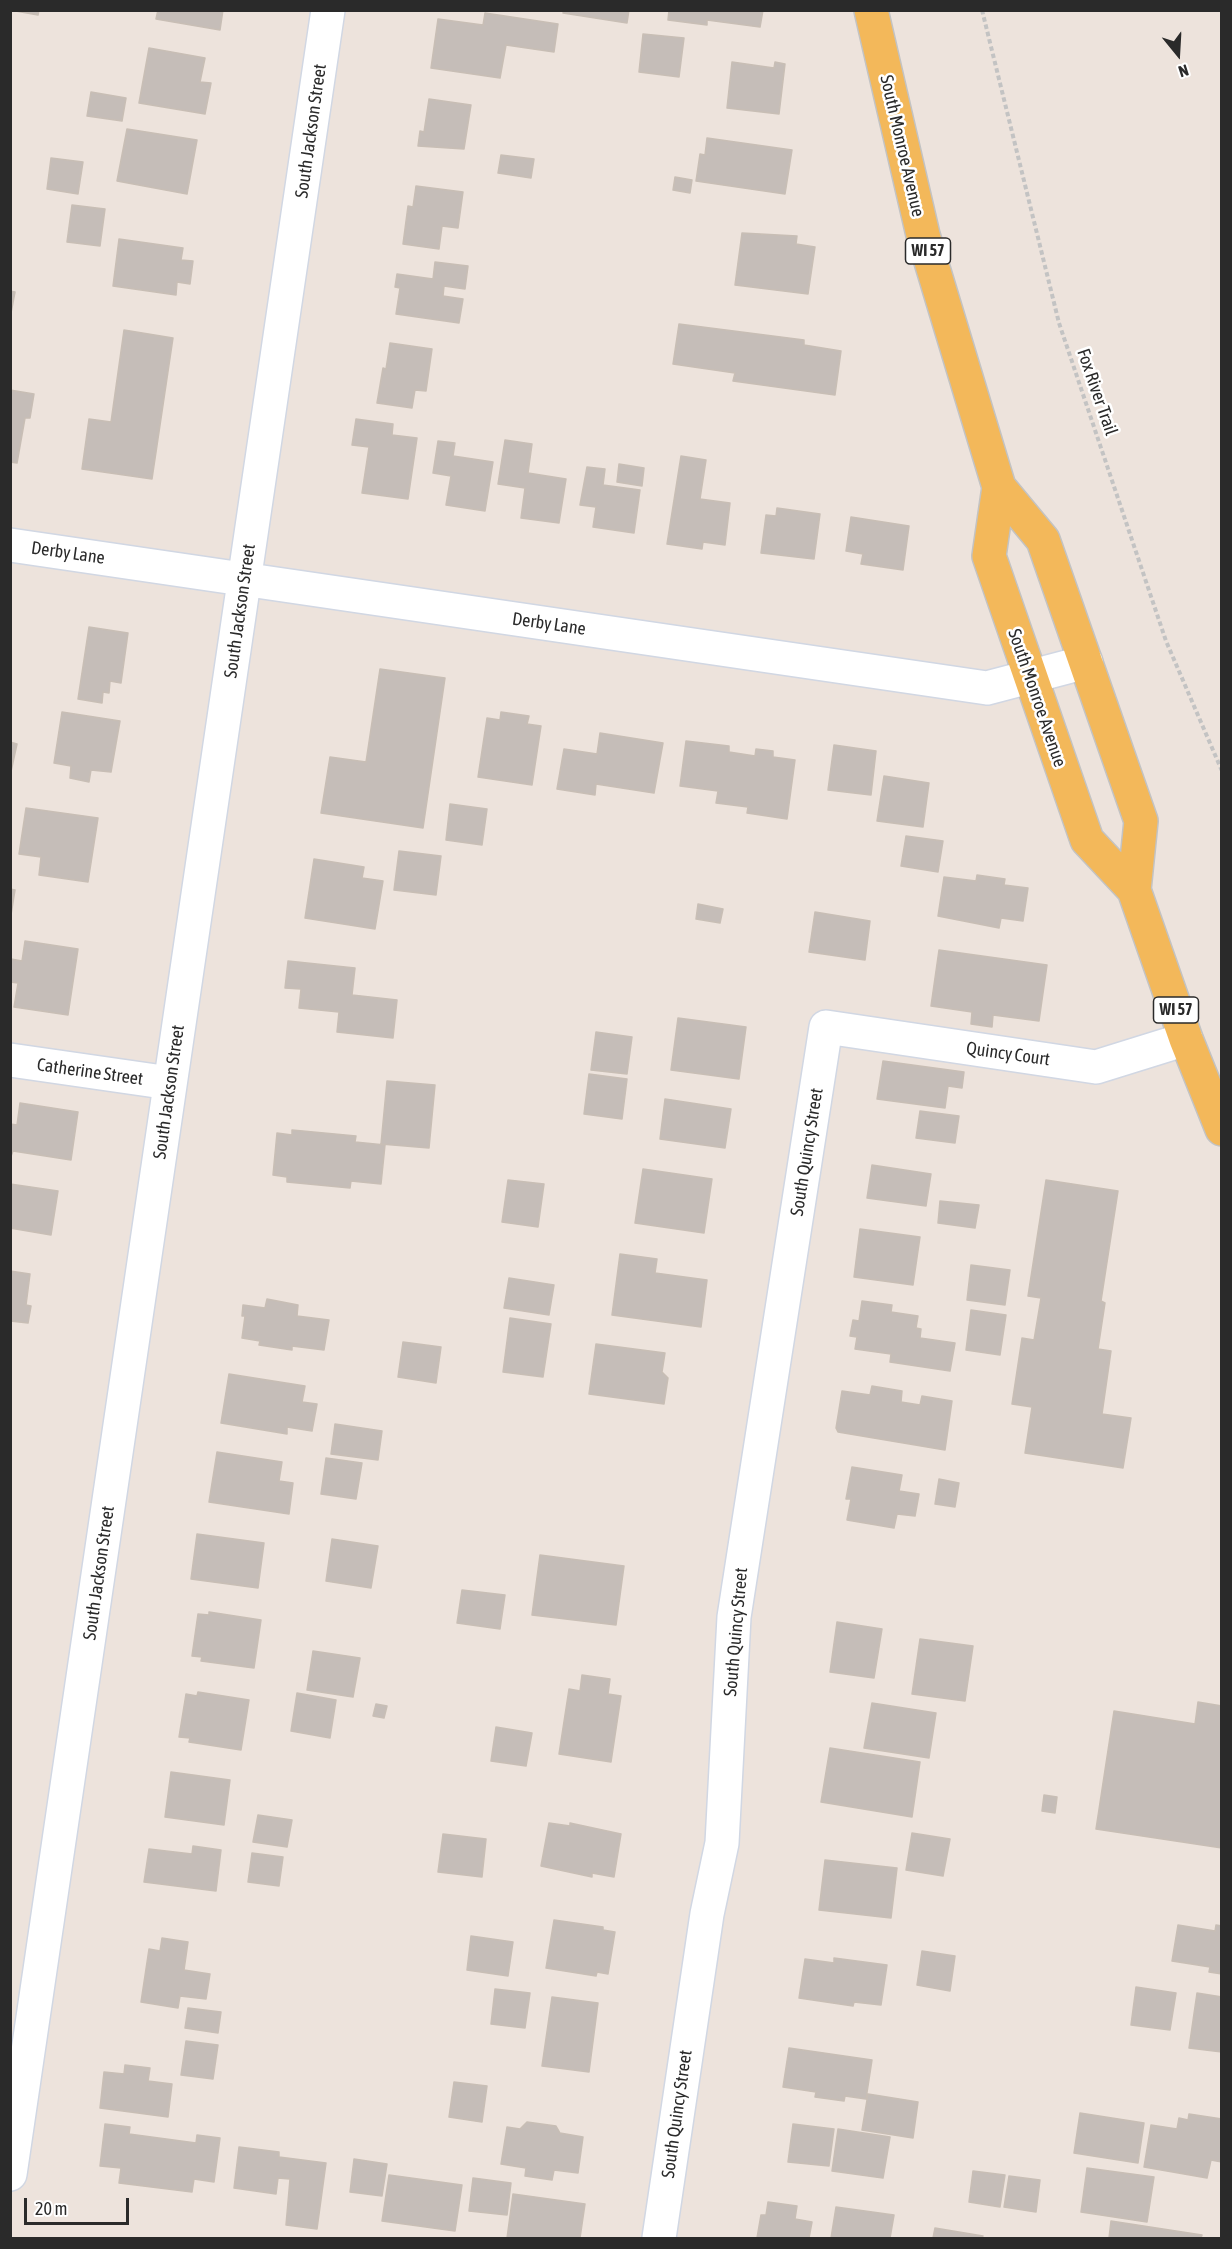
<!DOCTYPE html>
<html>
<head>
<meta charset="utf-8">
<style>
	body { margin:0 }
	#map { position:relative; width:1232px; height:2249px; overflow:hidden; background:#ede3dc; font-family:"Asap Condensed",sans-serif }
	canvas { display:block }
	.frame { position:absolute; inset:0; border:12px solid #2a2a2a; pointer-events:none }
	.north { position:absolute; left:1148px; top:24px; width:60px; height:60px; -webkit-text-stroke:4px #fff; paint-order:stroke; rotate:162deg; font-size:16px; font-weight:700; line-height:24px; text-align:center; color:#2a2a2a }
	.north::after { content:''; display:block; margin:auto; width:21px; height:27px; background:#2a2a2a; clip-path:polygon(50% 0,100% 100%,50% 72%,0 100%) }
	.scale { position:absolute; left:24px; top:2198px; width:105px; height:27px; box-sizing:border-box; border:3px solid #2a2a2a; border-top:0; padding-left:8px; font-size:18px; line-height:21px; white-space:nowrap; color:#2a2a2a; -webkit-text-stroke:4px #fff; paint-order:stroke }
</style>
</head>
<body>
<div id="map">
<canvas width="1232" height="2249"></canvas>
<div class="frame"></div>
<div class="north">N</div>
<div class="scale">20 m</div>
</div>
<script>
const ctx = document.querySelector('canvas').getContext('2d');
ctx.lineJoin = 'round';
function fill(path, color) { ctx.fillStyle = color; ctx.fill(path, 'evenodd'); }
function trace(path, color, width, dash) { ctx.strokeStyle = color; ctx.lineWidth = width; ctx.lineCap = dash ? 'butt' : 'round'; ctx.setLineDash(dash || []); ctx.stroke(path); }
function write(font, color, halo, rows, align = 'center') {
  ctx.font = font + ' "Asap Condensed",sans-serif'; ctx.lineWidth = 5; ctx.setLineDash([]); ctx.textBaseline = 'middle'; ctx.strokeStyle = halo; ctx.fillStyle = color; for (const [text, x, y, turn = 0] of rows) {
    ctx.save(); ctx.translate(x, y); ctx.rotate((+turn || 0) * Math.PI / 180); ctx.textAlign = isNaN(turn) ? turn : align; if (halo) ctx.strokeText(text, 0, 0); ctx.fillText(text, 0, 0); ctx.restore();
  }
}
const building = new Path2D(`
	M10 10H39L38 15Z
	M158 10H223L220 30 156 19Z
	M564 10H629L627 23 563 13Z
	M669 10H763L760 27 707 20V25L668 20Z
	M485 13 558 24 554 52 506 45 500 78 431 68 438 19 483 25Z
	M643 34 684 38 679 77 639 72Z
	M149 48 205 58 200 82 211 83 205 114 139 103Z
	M732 62 774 68 775 62 785 64 779 114 727 108Z
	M91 92 126 98 122 121 87 116Z
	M429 99 471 105 464 149 418 146 420 131 424 132Z
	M127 129 197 140 187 194 117 181Z
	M707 138 792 150 785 194 696 181 700 154 705 155Z
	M501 155 534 159 531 178 498 173Z
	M51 158 83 162 78 194 47 189Z
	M675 177 692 180 690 193 673 190Z
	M416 186 463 192 458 228 442 226 439 249 403 244 408 206 413 207Z
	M72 205 105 209 100 246 67 242Z
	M742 233 797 236 796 244 815 247 808 294 735 285Z
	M119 239 183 248 181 260 193 261 190 284 177 282 176 295 113 286Z
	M435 262 468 266 465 289 444 286 443 296 463 299 459 323 396 314 400 288 395 287 397 274 433 279Z
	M10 291 15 292 10 318Z
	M679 324 804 340V345L841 351 835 395 733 381 735 373 673 364Z
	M124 330 173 338 152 479 82 469 89 419 111 422Z
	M390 343 432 349 426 391 415 390 412 408 377 403 383 368 386 369Z
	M10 390 34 394 30 418H25L17 463 10 462Z
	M356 419 393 424 392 435 417 438 408 499 362 493 369 447 352 445Z
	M505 440 532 444 528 473 566 479 559 523 521 518 525 488 498 484Z
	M438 441 455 443 453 456 493 462 485 511 446 505 451 476 433 473Z
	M681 456 706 460 700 499 730 503 725 545 703 542 702 549 667 544Z
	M619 464 644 468 642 486 617 482Z
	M587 467 605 469 603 485 640 490 634 533 593 527 596 507 580 505Z
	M777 508 820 514 814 559 761 553 766 515 776 516Z
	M851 517 909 526 903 570 861 564 863 554 846 551Z
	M89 627 128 633 121 683 110 681 109 693 103 692 102 703 78 699Z
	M380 669 445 678 423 828 321 813 330 757 366 762Z
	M62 712 120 721 111 772 91 770 89 782 70 778 71 766 54 763Z
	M501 712 529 716 527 724 541 726 532 785 478 777 487 718 500 720Z
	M600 733 663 743 654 793 596 784 595 795 557 789 564 749 597 754Z
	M686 741 729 746V752L755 756 756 749 773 751V757L795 760 787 819 747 813 748 807 716 803 718 791 680 786Z
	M10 742 17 744 10 776Z
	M834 745 876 751 871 795 828 790Z
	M884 776 929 783 923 827 877 821Z
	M450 804 487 809 482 845 446 840Z
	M26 808 98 818 88 882 39 875 41 857 19 854Z
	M906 836 943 841 938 872 901 866Z
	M399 851 441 856 436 895 394 890Z
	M314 859 364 867 362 878 383 881 375 929 305 918Z
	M977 875 1005 879 1004 885 1028 888 1023 921 1001 918 999 928 938 916 944 877 976 881Z
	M10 889 15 890 10 921Z
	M698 904 723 909 720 923 696 919Z
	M815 912 870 921 865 960 809 952Z
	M25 941 78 949 68 1015 14 1007 18 983 10 982 11 959 22 961Z
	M939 950 1047 965 1039 1021 993 1015 992 1027 971 1024 972 1012 931 1006Z
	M288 961 355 968 352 995 397 1000 393 1038 337 1032 339 1012 299 1008 301 989 285 988Z
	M678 1018 746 1027 739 1079 671 1070Z
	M596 1032 632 1037 627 1074 591 1070Z
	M883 1061 964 1072 962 1088 948 1086 945 1108 877 1099Z
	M589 1074 627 1079 622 1119 584 1114Z
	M387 1081 435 1085 429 1148 381 1144Z
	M665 1099 731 1109 725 1148 660 1139Z
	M20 1103 78 1112 71 1160 13 1151 10 1159V1124L17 1125Z
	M920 1111 959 1116 955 1143 916 1138Z
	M292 1130 356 1136 355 1142 385 1145 381 1184 351 1181 350 1188 287 1182V1177L273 1175 277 1133 292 1135Z
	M872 1165 931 1174 926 1206 867 1198Z
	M643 1169 712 1179 704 1233 635 1223Z
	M508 1180 544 1184 538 1227 502 1222Z
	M1046 1180 1118 1191 1101 1301 1105 1303 1098 1349 1111 1351 1102 1414 1131 1418 1123 1468 1025 1453 1032 1407 1012 1404 1022 1338 1034 1340 1041 1298 1028 1296Z
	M10 1184 58 1191 51 1235 10 1228Z
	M940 1201 979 1205 975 1228 938 1223Z
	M860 1229 920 1237 913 1285 854 1277Z
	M620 1254 657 1259 655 1273 707 1280 701 1327 612 1315Z
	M971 1265 1010 1270 1005 1305 967 1300Z
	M10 1271 30 1274 26 1305 31 1306 28 1323 10 1321Z
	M509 1278 554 1285 549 1315 504 1308Z
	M267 1299 298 1305 297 1316 329 1320 324 1350 292 1346V1350L259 1345 260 1341 242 1338 245 1316H242L243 1305 265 1308Z
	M862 1301 892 1305 891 1312 918 1316 916 1328 921 1329 920 1338 955 1343 950 1371 890 1362 891 1354 855 1349 857 1337 850 1336 853 1320 859 1321Z
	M971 1310 1006 1315 1000 1355 966 1350Z
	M510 1318 551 1324 543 1377 503 1372Z
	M403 1342 441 1347 436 1383 398 1377Z
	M596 1344 665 1353 662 1372 668 1378 664 1404 589 1394Z
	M229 1374 305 1386 302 1402 317 1404 312 1431 287 1427V1434L221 1423Z
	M872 1386 902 1391 901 1402 920 1405 922 1396 952 1401 945 1450 838 1432 836 1428 842 1391 870 1395Z
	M335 1424 382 1431 378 1460 331 1454Z
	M217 1452 282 1462 279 1481 293 1483 289 1514 209 1502Z
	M326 1458 362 1463 356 1499 321 1494Z
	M852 1467 902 1475 899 1491 919 1494 915 1516 897 1514 894 1528 847 1520 851 1499H846Z
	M939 1479 959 1483 955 1507 935 1504Z
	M197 1534 264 1543 258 1588 191 1579Z
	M332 1539 378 1546 371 1588 326 1581Z
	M540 1555 624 1566 616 1625 532 1615Z
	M462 1590 505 1595 500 1629 457 1623Z
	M209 1612 261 1620 254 1668 201 1661 202 1657 192 1656 198 1614 209 1615Z
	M837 1622 882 1629 874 1678 830 1672Z
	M920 1639 973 1646 965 1701 912 1694Z
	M313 1651 360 1658 353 1697 307 1690Z
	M582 1675 610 1679 608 1694 621 1696 611 1762 559 1754 569 1689 580 1691Z
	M198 1692 249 1700 241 1750 189 1742 190 1738 179 1737 186 1694 197 1696Z
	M297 1693 336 1700 330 1738 291 1731Z
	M1198 1702 1222 1706V1848L1096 1829 1114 1711 1195 1724Z
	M872 1703 936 1713 929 1758 864 1748Z
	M376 1704 387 1706 384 1718 373 1716Z
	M496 1727 532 1733 526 1766 491 1761Z
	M830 1748 920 1762 912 1817 821 1802Z
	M171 1772 230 1780 224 1825 165 1817Z
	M1044 1795 1057 1797 1055 1813 1042 1811Z
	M258 1815 292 1820 287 1847 253 1842Z
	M549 1823 570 1826V1823L621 1834 614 1877 592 1873V1877L541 1866Z
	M912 1833 950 1839 943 1876 906 1870Z
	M443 1834 486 1839 482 1877 438 1872Z
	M193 1846 221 1850 216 1891 144 1882 149 1849 192 1854Z
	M252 1853 283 1857 279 1886 248 1882Z
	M825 1860 897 1868 891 1918 819 1910Z
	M554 1920 603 1927V1930L615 1932 608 1974 597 1972 596 1976 546 1968Z
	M1178 1925 1215 1931 1216 1925 1222 1926V1974L1209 1972 1210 1967 1172 1961Z
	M471 1936 513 1942 508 1976 467 1970Z
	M162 1938 188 1942 184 1970 210 1974 206 1999 180 1996 178 2008 141 2002 149 1949 160 1951Z
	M922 1951 955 1956 950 1991 917 1985Z
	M834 1958 887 1965 881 2005 854 2002 853 2006 799 1998 805 1959 834 1963Z
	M1136 1987 1176 1993 1170 2030 1131 2025Z
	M495 1989 530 1993 525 2028 491 2024Z
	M1197 1993 1222 1997V2052L1189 2048Z
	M552 1997 598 2003 589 2072 542 2066Z
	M188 2008 221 2012 218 2033 185 2028Z
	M186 2041 218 2045 213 2079 181 2075Z
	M789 2048 872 2060 866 2099 845 2096 844 2101 815 2097 816 2092 783 2087Z
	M125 2065 150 2068 148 2081 172 2084 168 2117 100 2108 104 2072 124 2074Z
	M454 2082 487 2086 482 2122 449 2117Z
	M868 2094 918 2102 913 2138 862 2130Z
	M1080 2113 1144 2123 1138 2163 1074 2153Z
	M1189 2114 1222 2119V2162L1211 2160 1207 2178 1144 2167 1151 2125 1177 2129 1179 2118 1188 2120Z
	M527 2122 556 2126 560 2133 583 2137 578 2173 554 2170 552 2180 525 2176 526 2168 501 2164 507 2127 520 2129Z
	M105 2124 130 2127 129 2134 196 2143 197 2135 220 2138 214 2182 194 2179 192 2192 119 2183 121 2168 100 2166Z
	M793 2124 834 2129 829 2166 788 2162Z
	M838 2129 890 2137 883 2178 832 2171Z
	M239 2147 279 2152V2157L326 2163 317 2229 286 2225 290 2179 278 2178 276 2194 234 2188Z
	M354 2159 387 2164 382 2196 350 2192Z
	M1087 2168 1154 2177 1147 2222 1081 2212Z
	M973 2171 1005 2175 1000 2207 969 2202Z
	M389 2175 462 2185 455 2231 382 2221Z
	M1009 2176 1040 2180 1036 2212 1004 2207Z
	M473 2178 511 2183 507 2215 469 2211Z
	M513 2194 585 2204 580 2238H507Z
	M768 2202 797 2206 795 2219 812 2222 809 2238H751H757L761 2215H766Z
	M836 2207 894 2215 890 2238H831Z
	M1111 2221 1202 2235 1201 2238H1109Z
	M935 2228 983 2236 982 2238H933Z`);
fill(building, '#c5bdb8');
trace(building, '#c8beb5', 1.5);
const street = new Path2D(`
	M10 545 987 688 1086 662
	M10 1060 170 1083
	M10 2174 328 10
	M659 2238 707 1914 722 1843 734 1617 826 1027 1096 1067 1186 1039`);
const primary = new Path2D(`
	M871 10 923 235 999 487 1043 540 1141 821 1134 890
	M999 487 989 556 1087 840 1134 890 1186 1039 1222 1129`);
trace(street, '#d1d7e3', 36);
trace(primary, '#c3c3c3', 36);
trace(new Path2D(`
	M982 10 1059 323 1166 641 1222 771`), '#c3c3c3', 4, [4.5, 3]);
trace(street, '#fff', 33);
trace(primary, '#f3b85a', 33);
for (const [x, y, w] of [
	[928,251,45],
	[1176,1010,45]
]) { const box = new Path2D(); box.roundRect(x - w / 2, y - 13, w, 26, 4.5); ctx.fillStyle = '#fff'; ctx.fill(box); trace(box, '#2a2a2a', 1.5); }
write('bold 16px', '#2a2a2a', null, [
	["WI 57",928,251],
	["WI 57",1176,1010]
]);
write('18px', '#2a2a2a', '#fff', [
	["South Jackson Street",311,131,-82],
	["South Monroe Avenue",902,146,77],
	["Fox River Trail",1097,392,71],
	["Derby Lane",68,553,8],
	["South Jackson Street",240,611,-82],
	["Derby Lane",549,624,8],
	["South Monroe Avenue",1037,698,71],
	["Quincy Court",1008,1054,8],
	["Catherine Street",90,1072,8],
	["South Jackson Street",169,1092,-82],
	["South Quincy Street",807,1152,-81],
	["South Jackson Street",99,1573,-82],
	["South Quincy Street",736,1632,-85],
	["South Quincy Street",677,2114,-82]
]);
</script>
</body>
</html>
